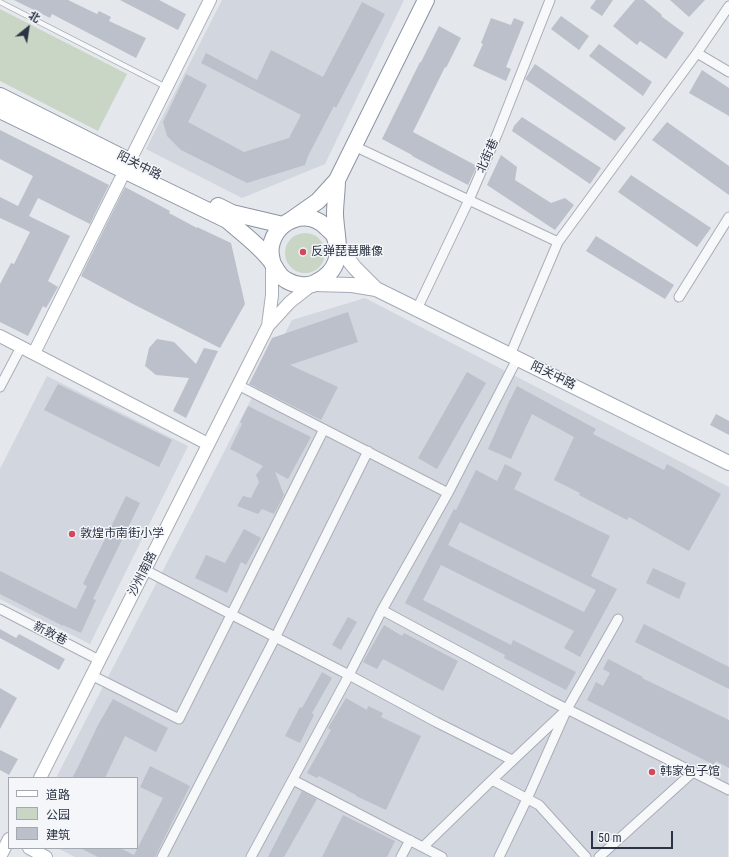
<!DOCTYPE html>
<html>
<head>
<meta charset="utf-8">
<style>
	body { margin:0 }
	#map { position:relative; width:729px; height:857px; overflow:hidden; background:#e4e7ec; font-family:"Roboto Condensed","Noto Sans SC",sans-serif }
	canvas { display:block }
	.legend { position:absolute; left:8px; top:777px; width:130px; height:72px; box-sizing:border-box; background:#f4f6f9; border:1px solid #a4a8b1; margin:0; padding:5px 7px; list-style:none; font-size:12px; color:#2b3445 }
	.legend li { display:flex; align-items:center; gap:8px; height:20px }
	.legend b { width:20px; border:1px solid #a4a8b1 }
	.north { position:absolute; left:8px; top:8px; width:40px; height:40px; -webkit-text-stroke:3px #f4f6f9; paint-order:stroke; rotate:30deg; font-size:11px; font-weight:700; line-height:16px; text-align:center; color:#2b3445 }
	.north::after { content:''; display:block; margin:auto; width:14px; height:18px; background:#2b3445; clip-path:polygon(50% 0,100% 100%,50% 72%,0 100%) }
	.scale { position:absolute; left:591px; top:831px; width:82px; height:18px; box-sizing:border-box; border:2px solid #2b3445; border-top:0; padding-left:5px; font-size:12px; line-height:14px; white-space:nowrap; color:#2b3445; -webkit-text-stroke:3px #f4f6f9; paint-order:stroke }
</style>
</head>
<body>
<div id="map">
<canvas width="729" height="857"></canvas>
<ul class="legend">
<li><b style="height:5px;background:#fff"></b>道路</li>
<li><b style="height:11px;background:#c9d6c5"></b>公园</li>
<li><b style="height:11px;background:#bbc0ca"></b>建筑</li>
</ul>
<div class="north">北</div>
<div class="scale">50 m</div>
</div>
<script>
const ctx = document.querySelector('canvas').getContext('2d');
ctx.lineJoin = 'round';
function fill(path, color) { ctx.fillStyle = color; ctx.fill(path, 'evenodd'); }
function trace(path, color, width, dash) { ctx.strokeStyle = color; ctx.lineWidth = width; ctx.lineCap = dash ? 'butt' : 'round'; ctx.setLineDash(dash || []); ctx.stroke(path); }
function write(font, color, halo, rows, align = 'center') {
  ctx.font = font + ' "Roboto Condensed","Noto Sans SC",sans-serif'; ctx.lineWidth = 3; ctx.setLineDash([]); ctx.textBaseline = 'middle'; ctx.strokeStyle = halo; ctx.fillStyle = color; for (const [text, x, y, turn = 0] of rows) {
    ctx.save(); ctx.translate(x, y); ctx.rotate((+turn || 0) * Math.PI / 180); ctx.textAlign = isNaN(turn) ? turn : align; if (halo) ctx.strokeText(text, 0, 0); ctx.fillText(text, 0, 0); ctx.restore();
  }
}
fill(new Path2D(`
	M222 0H404L325 164 242 198 146 149Z
	M365 298 729 487 728 857H75L57 848H137V778H56L292 320Z
	M47 376 188 446 90 644 0 599V469Z`), '#d2d6de');
fill(new Path2D(`
	M0 9 127 74 98 131 0 81Z
	M285 253a20 20 0 1 1 40 0a20 20 0 1 1-40 0Z`), '#c9d6c5');
fill(new Path2D(`
	M14 0H68L97 14 99 11 111 17 109 21 146 38 136 58 52 14 50 18Z
	M120 0H159L186 14 178 30Z
	M596 0H613L602 16 590 8Z
	M635 0H644L662 15 661 16 684 33 666 59 640 41 637 45 613 26Z
	M670 0H705L689 17Z
	M362 2 385 14 336 108 334 106 308 156 305 165 247 183 181 150 167 136 163 122 186 74 207 85 188 122 244 152 289 138 301 115 201 63 206 53 257 80 271 50 323 77Z
	M561 16 589 36 579 50 551 29Z
	M491 18 511 25 514 18 524 22 506 67 511 69 506 81 473 66 483 44 481 43Z
	M439 26 461 38 446 68 445 67 413 132 477 166 468 185 412 156V155L382 139 420 62H421Z
	M599 44 652 82 643 96 589 56Z
	M535 64 626 128 615 141 525 79Z
	M702 70 729 88V116L689 93Z
	M522 117 601 168 590 184 512 131 514 126Z
	M667 122 729 166V195L652 140Z
	M0 130 109 185 90 224 38 198 29 216 70 236 48 281 58 287 46 308 43 306 28 336 0 322V284L11 263 14 264 30 232 0 218V197L18 206 33 176 0 159Z
	M501 155 517 167 515 180 551 203 565 198 574 205 555 230 487 185Z
	M631 175 711 228 697 247 618 192Z
	M125 187 170 211 169 213 197 228V227L231 243 245 304 220 348 133 304 81 276Z
	M596 236 674 285 665 299 586 251Z
	M348 312 358 342 290 365 338 387 321 420 249 384 272 338Z
	M157 339 174 342 196 364 204 348 218 351 186 418 173 411 189 378 156 375 145 366 149 348Z
	M467 372 486 383 437 469 418 458Z
	M58 384 172 440 159 467 44 410Z
	M517 386 596 429 593 434 664 470 667 464 721 494 689 551 629 517 627 520 579 495 580 493 554 480 574 437 532 414 511 459 488 449 509 402Z
	M248 406 311 437 288 479 275 472 284 495 274 514 262 509 258 514 237 506 243 496 251 498 259 482 256 475 263 466 230 449 242 424 240 422Z
	M716 414 729 421V435L710 425Z
	M505 464 522 473 514 489 610 536 591 576 617 589 580 657 564 648 574 631 441 565 423 600 511 645 513 640 576 672 566 690 504 658 505 655 405 603 454 509 456 510 476 470 497 481ZM460 522 596 590 584 612 448 545Z
	M126 496 140 503 93 599 96 600 81 633 63 625V626L0 594V571L76 609 87 586 83 584Z
	M244 529 261 538 246 565 241 562 227 593 195 578 206 555 225 563Z
	M653 568 686 583 679 599 646 583Z
	M348 617 357 622 341 650 332 645Z
	M644 624 729 667V689L635 642Z
	M384 625 402 636 404 633 458 661 443 691 383 659 377 669 363 662Z
	M0 629 16 638 19 634 65 659 59 670 0 638Z
	M608 659 643 677 642 678 729 720V768L716 761 714 765 587 700 596 682 603 686 610 673 603 669Z
	M322 672 332 678 312 713 314 715 300 743 285 736 300 707 302 708Z
	M0 688 17 698 0 729Z
	M346 698 367 710 368 706 383 713 381 717 421 736 386 810 356 796V795L319 776 317 778 307 773 331 730 328 728Z
	M113 699 168 728 156 752 125 736 105 778H72L77 769 98 725Z
	M0 750 18 759 9 775 0 770Z
	M150 766 190 786 155 857H98L80 848H120L134 855 163 798 140 787Z
	M302 791 317 799 284 857H268Z
	M343 815 395 841 387 857H322Z`), '#bbc0ca');
const lane = new Path2D(`
	M0 2 166 87`);
const street = new Path2D(`
	M697 53 729 72
	M354 146 558 242
	M679 297 729 217
	M417 309 469 200 498 132 550 0
	M510 355 558 242 697 53 729 6
	M238 385 448 493
	M0 387 21 347
	M145 570 349 675 251 857
	M0 609 99 660
	M382 610 549 700 729 790
	M91 675 179 719 324 429
	M512 760 436 722 349 675 382 610 448 493 517 359
	M293 780 442 857
	M492 780 539 805 586 857
	M423 847 492 780 563 713
	M162 857 275 638 368 451
	M401 857 410 840
	M499 857 527 799 567 709 618 619
	M599 857 693 772`);
const secondary = new Path2D(`
	M268 326 272 295V261
	M0 336 208 444
	M34 353 210 0
	M40 778 268 326 290 302 313 284
	M29 848 46 857
	M0 857 9 839`);
const primary = new Path2D(`
	M338 247 355 268 376 289
	M313 284 352 285 376 289 729 463`);
const highway = new Path2D(`
	M0 96 129 161
	M0 110 227 220C242 233 259 245 271 261 276 268 278 276 286 280 294 285 307 287 315 283 348 267 336 242 335 214 335 203 337 191 337 180
	M218 206 232 213 283 225
	M291 220 318 201 337 180 426 0
	M272 261C271 257 270 251 271 246 276 219 308 208 327 228 329 230 332 232 334 235 335 237 336 241 337 244`);
trace(lane, '#a9aeb7', 6);
trace(street, '#a9aeb7', 11);
trace(secondary, '#a9aeb7', 14);
trace(primary, '#a3abb8', 16);
trace(highway, '#8b94a3', 18);
trace(lane, '#f7f8fa', 4.5);
trace(street, '#f7f8fa', 9);
trace(secondary, '#fff', 12);
trace(primary, '#fff', 14);
trace(highway, '#fff', 16);
for (const [x, y, r, color] of [
	[303,252,4,"#d1495b"],
	[72,534,4,"#d1495b"],
	[652,772,4,"#d1495b"]
]) { const dot = new Path2D(); dot.arc(x, y, r, 0, 2 * Math.PI); ctx.fillStyle = color; ctx.fill(dot); trace(dot, '#f4f6f9', 1.5); }
write('12px', '#2b3445', '#f4f6f9', [
	["北街巷",488,156,-66],
	["阳关中路",139,166,27],
	["阳关中路",553,376,26],
	["沙州南路",143,574,-63],
	["新敦巷",50,634,27]
]);
write('12px', '#2b3445', '#f4f6f9', [
	["反弹琵琶雕像",311,252],
	["敦煌市南街小学",80,534],
	["韩家包子馆",660,772]
], 'left');
</script>
</body>
</html>
